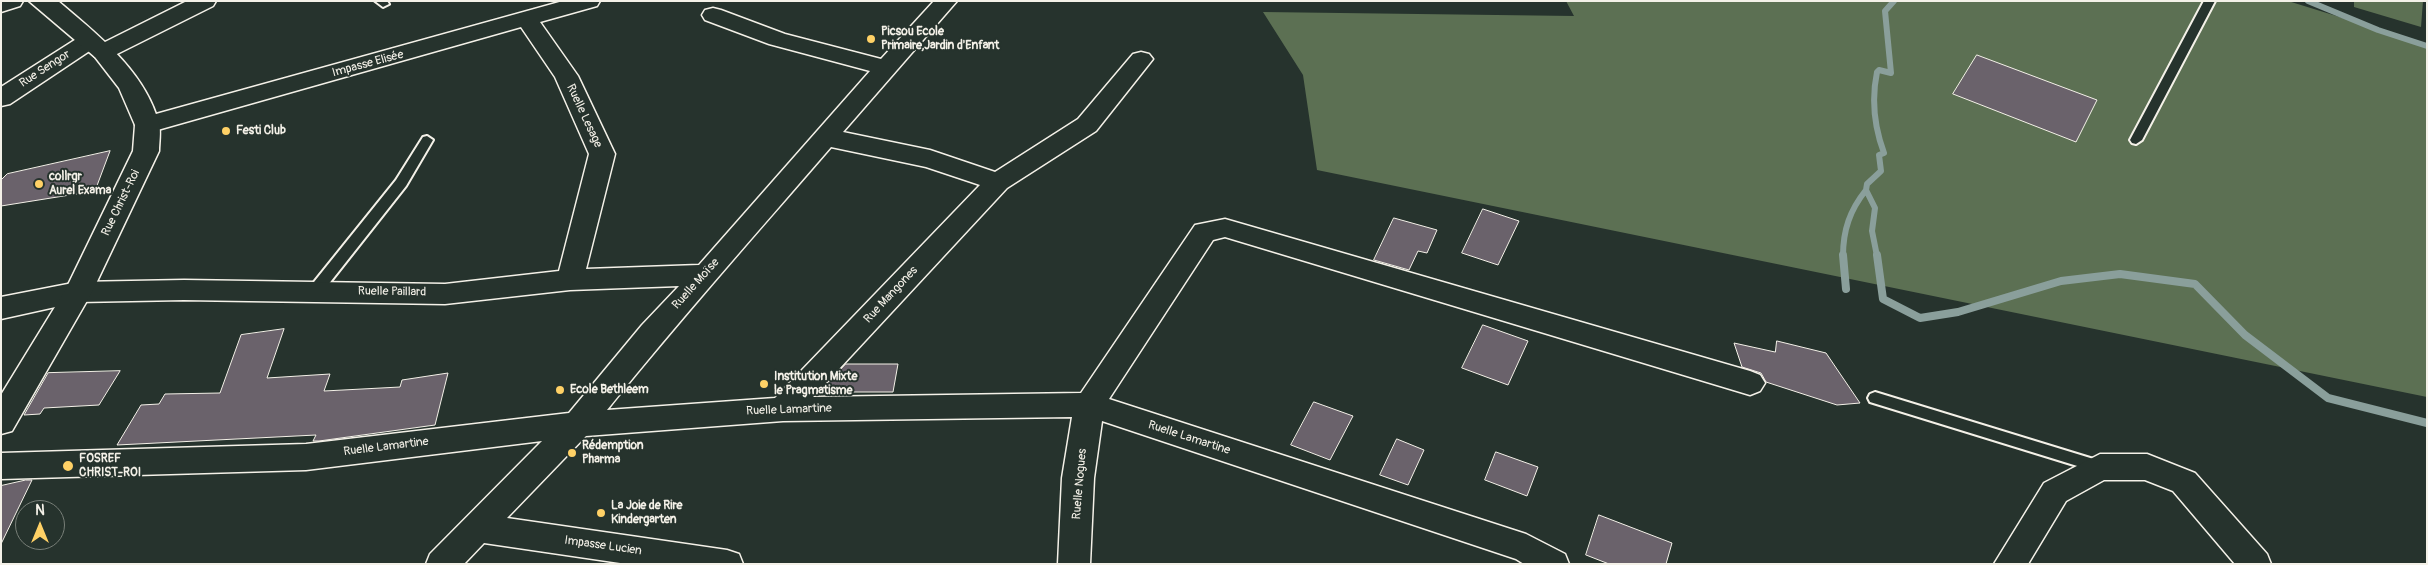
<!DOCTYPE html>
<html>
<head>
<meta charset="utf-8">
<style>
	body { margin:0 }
	#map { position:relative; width:2428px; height:565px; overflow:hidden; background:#26332d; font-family:Pangolin,sans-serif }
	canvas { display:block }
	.frame { position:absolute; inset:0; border:2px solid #f4f1e8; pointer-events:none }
	.north { position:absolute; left:15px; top:500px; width:50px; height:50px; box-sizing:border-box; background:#26332d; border:1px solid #787f78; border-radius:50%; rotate:0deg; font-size:14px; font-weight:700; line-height:20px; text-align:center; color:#f4f1e8 }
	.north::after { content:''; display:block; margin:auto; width:18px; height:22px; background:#ffd166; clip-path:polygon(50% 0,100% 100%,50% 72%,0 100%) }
</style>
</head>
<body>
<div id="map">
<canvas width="2428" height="565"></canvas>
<div class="frame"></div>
<div class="north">N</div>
</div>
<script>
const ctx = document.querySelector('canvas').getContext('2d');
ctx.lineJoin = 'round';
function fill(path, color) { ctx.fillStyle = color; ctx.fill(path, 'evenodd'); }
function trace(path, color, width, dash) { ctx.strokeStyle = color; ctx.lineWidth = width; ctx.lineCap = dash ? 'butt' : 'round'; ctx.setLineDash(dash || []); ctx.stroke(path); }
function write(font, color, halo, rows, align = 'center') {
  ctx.font = font + ' Pangolin,sans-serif'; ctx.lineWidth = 4; ctx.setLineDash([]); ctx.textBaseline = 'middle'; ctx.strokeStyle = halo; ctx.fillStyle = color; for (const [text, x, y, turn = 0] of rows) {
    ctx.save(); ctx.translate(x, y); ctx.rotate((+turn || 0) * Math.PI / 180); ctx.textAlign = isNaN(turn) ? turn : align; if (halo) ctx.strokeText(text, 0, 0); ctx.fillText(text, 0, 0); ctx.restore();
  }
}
fill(new Path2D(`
	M1566 1H2288L2427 44V397L1317 170 1303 75 1263 12 1574 16Z
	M2354 1H2423L2421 27 2354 7Z`), '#5c7053');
trace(new Path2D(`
	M2308 1 2378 30 2427 46
	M1843 256C1843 230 1850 210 1866 190
	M1877 256 1872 231 1875 208 1866 190 1867 184 1881 171 1879 155 1884 153C1874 126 1871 101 1877 72L1879 70 1891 73 1885 11 1894 1`), '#8a9f9b', 6);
trace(new Path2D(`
	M1843 255 1846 289
	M1877 255 1883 299 1920 318 1958 312 2061 281 2120 274 2195 284 2245 335 2328 398 2427 423`), '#8a9f9b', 8);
const building = new Path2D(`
	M1977 55 2097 100 2076 142 1953 94Z
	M110 151 95 191 1 206V180L7 174Z
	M1483 209 1519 221 1498 265 1462 253Z
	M1394 218 1437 230 1427 253 1418 251 1409 270 1374 260Z
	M1483 325 1528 341 1508 385 1462 368Z
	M284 329 267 378 330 374 324 391 400 387 402 380 448 373 435 425 319 441H313L316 435 117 445 141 405 159 404 165 394 220 393 241 335Z
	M1777 341 1826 353 1860 403 1837 405 1766 382 1761 373 1742 367 1734 343 1775 352Z
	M846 364H898L893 392H826L827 384Z
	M120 371 99 405 44 408 40 414 24 415 48 373Z
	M1314 402 1353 416 1330 460 1291 445Z
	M1397 439 1424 450 1408 485 1380 475Z
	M1496 452 1538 467 1527 496 1485 480Z
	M26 480H32L1 544V486Z
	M1599 515 1672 543 1666 564H1609L1586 555Z`);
fill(building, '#6a626b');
trace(building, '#f4f1e8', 1);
const service = new Path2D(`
	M375 1H387L389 4 383 7Z
	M2204 1H2215L2142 140 2136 144 2132 143 2130 140Z
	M427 136 433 140 406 186 320 295H310L308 291 310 287 396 180 423 137Z
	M1875 392 2100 461 2105 462 2108 467 2105 472 2100 473 1870 402 1868 398 1870 394Z`);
const minor = new Path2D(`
	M187 1H216L213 6 111 57 103 59 95 57 91 52 94 48 10 104 1 106V87L81 36 89 34 97 36 101 41 97 46Z
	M563 1H600L597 6 540 22 578 76 615 154 586 269 699 265 870 71 769 44 705 20 702 15 705 10 713 8 721 10 785 34 881 59 934 1H957L843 132 930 150 995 172 1078 119 1133 54 1141 52 1149 54 1153 59 1096 131 1007 188 813 397 1081 393 1195 225 1225 219 1750 371 1760 375 1765 383 1760 391 1750 395 1225 237 1213 240 1109 399 1526 534 1565 554 1569 564H1524L1516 559 1102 421 1094 478 1090 564H1058L1062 478 1072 417 783 421 586 436 507 518 727 550 739 554 743 564H627L484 543 464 564H426L430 554 542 441 306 470 1 479V453L306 444 569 413 642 325 679 286 570 290 445 304 184 300 78 302 1 319V297L78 282 184 280 445 284 559 271 589 154 555 77 521 27 147 133 138 131 135 125 138 119ZM831 147 926 167 980 185 775 398 607 410C679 320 756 234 831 147Z
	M2100 454H2147L2195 473 2267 554 2271 564H2235L2173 491 2145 480H2104L2066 501 2028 564H1994L2044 483Z`);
const tertiary = new Path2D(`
	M29 1H58C97 34 146 72 159 124 161 132 159 143 159 151L92 292 12 431 1 434V395L66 289 133 151 135 125 119 88 95 57Z`);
const secondary = new Path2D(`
	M1 1H23L20 6 1 12Z`);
trace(service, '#f4f1e8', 4);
trace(minor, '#f4f1e8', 3);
trace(tertiary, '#f4f1e8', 3);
trace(secondary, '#f4f1e8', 3);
fill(service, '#26332d');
fill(minor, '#26332d');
fill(tertiary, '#26332d');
fill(secondary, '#26332d');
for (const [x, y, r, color] of [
	[871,39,5,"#ffd166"],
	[226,131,5,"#ffd166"],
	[39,184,5,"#ffd166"],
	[764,384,5,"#ffd166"],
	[560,390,5,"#ffd166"],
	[572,453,5,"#ffd166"],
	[68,466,6,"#ffd166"],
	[601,513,5,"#ffd166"]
]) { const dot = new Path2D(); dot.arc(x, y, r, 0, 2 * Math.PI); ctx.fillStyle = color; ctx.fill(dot); trace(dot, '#26332d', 2); }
write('bold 12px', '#f4f1e8', '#26332d', [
	["Picsou Ecole",881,32],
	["Primaire,Jardin d'Enfant",881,46],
	["Festi Club",236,131],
	["collrgr",49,177],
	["Aurel Exama",49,191],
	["Institution Mixte",774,377],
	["le Pragmatisme",774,391],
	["Ecole Bethleem",570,390],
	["Rédemption",582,446],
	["Pharma",582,460],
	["FOSREF",79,459],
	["CHRIST-ROI",79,473],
	["La Joie de Rire",611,506],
	["Kindergarten",611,520]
], 'left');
write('12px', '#f4f1e8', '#26332d', [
	["Impasse Elisée",368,64,-15],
	["Rue Sengor",45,69,-33],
	["Ruelle Lesage",584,116,65],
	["Rue Christ-Roi",121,203,-64],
	["Ruelle Moïse",696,284,-48],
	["Ruelle Paillard",392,292,1],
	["Rue Mangones",891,295,-47],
	["Ruelle Lamartine",789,410,-2],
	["Ruelle Lamartine",1189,438,18],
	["Ruelle Lamartine",386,447,-7],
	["Ruelle Nogues",1080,484,-85],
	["Impasse Lucien",603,546,8]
]);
</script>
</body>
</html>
